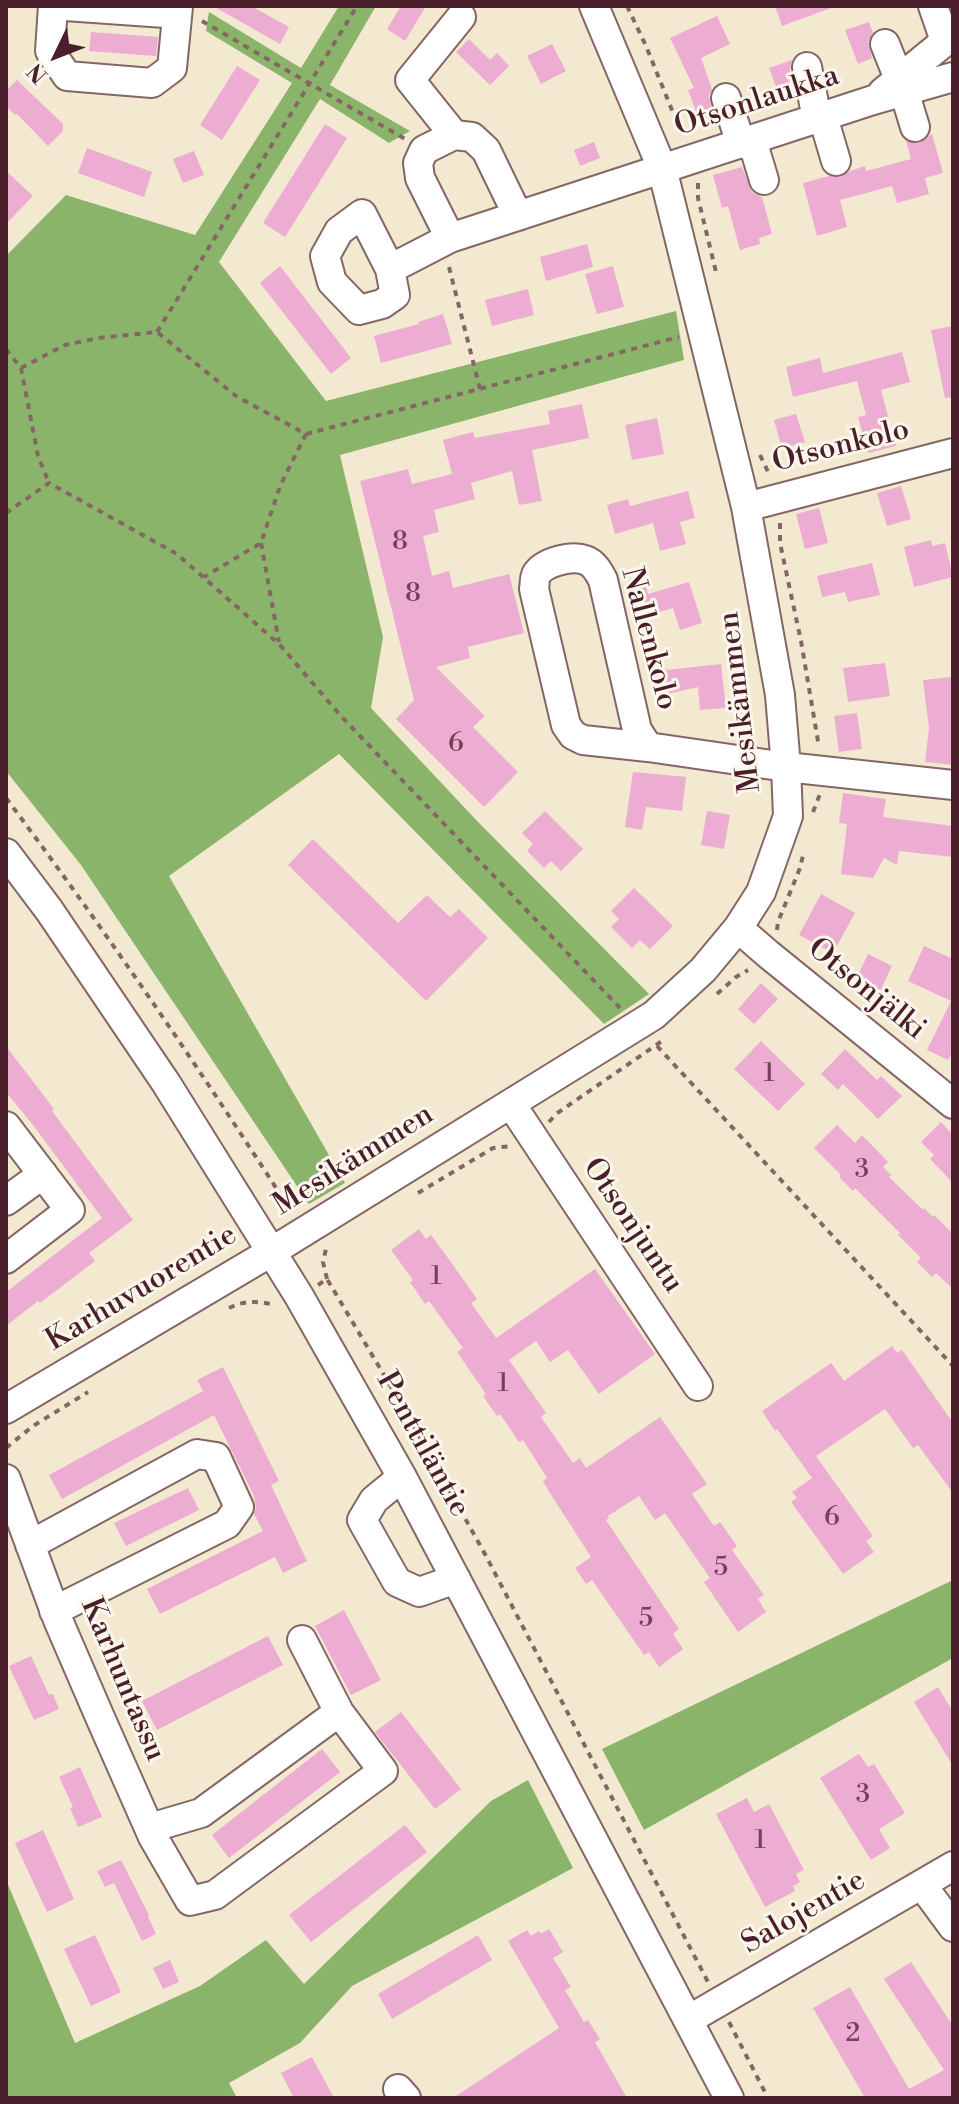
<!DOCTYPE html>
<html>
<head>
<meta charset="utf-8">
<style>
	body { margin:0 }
	#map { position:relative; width:959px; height:2104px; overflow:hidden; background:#f3e9d1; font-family:"Libre Bodoni",serif }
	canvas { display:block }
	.frame { position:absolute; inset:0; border:8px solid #4a1f2b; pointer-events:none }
	.north { position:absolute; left:16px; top:16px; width:80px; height:80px; -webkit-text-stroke:6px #fbf7ec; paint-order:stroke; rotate:227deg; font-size:22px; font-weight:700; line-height:32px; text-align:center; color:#4a1f2b }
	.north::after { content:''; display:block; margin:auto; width:28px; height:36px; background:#4a1f2b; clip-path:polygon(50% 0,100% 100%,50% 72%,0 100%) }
</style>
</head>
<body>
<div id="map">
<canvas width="959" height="2104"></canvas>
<div class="frame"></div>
<div class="north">N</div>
</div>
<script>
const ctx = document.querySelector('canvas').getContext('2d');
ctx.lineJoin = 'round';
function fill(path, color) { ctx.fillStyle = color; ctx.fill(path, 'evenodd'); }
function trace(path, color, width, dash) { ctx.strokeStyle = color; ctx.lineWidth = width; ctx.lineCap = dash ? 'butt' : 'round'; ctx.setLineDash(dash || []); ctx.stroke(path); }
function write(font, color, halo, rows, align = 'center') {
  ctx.font = font + ' "Libre Bodoni",serif'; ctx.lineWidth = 6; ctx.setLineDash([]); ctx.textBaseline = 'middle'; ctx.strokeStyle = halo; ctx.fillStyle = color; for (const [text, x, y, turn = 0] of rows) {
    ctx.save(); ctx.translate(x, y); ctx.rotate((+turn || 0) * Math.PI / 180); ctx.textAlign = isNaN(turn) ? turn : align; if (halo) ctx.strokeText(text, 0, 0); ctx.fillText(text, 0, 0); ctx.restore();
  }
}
fill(new Path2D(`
	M339 6H376L330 85 410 131 389 143 320 99 219 262 326 401 676 311 684 360 340 455 383 637 371 708 479 823 649 994 604 1024 339 754 169 876 345 1183 309 1204 81 865 6 771V256L66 195 195 235 292 83 206 31 209 12 301 68Z
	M953 1580V1658L644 1830 602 1749Z
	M528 1780 573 1868 352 1986 300 2043 229 2083 237 2098H6V1880L75 2043 200 1986 266 1940 304 1984 491 1801Z`), '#8bb46b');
fill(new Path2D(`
	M213 6H251L289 27 280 44Z
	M401 6H426L405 41 387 29Z
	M775 6H830L831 8 782 26Z
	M717 16 730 44 701 58 712 89 709 95 710 102 716 122 702 128 688 90 694 88 670 38Z
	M869 22 873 33 868 42 872 58 858 64 845 30Z
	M91 32 158 37 156 56 89 51Z
	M469 39 490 60 497 53 509 66 490 85 456 52Z
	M552 44 566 71 541 84 527 56Z
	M792 60 790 70 796 98 782 103 769 68Z
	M237 66 260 80 222 140 200 125Z
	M17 80 63 124V131L48 146 16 113 15 115 6 106V91Z
	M325 124 347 138 285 237 263 223Z
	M932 134 943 173 925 178 929 194 897 203 892 186 840 200 847 227 817 236 803 183 829 176 840 177 850 171 865 166 866 171 911 159 906 141 919 143Z
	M594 142 600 158 580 166 574 150Z
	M87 148 152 172 144 197 78 173Z
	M194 151 204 175 183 183 173 159Z
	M742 167 752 192 762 197 772 234 759 238 760 244 740 250 728 206 722 208 713 175Z
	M6 171 33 196 6 224Z
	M587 244 593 267 546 281 540 257Z
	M280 266 351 358 331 374 260 283Z
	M613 266 624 307 597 314 585 274Z
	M528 289 534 315 492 326 485 300Z
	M443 314 452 344 381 363 374 336 419 324 418 322Z
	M953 326V397L945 398 931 330Z
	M902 352 910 382 881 390 896 446 868 453 858 417 866 415 857 381 793 397 786 367 820 358 823 373Z
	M582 404 589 438 532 450 542 501 519 505 512 471 471 483 475 499 434 510 439 532 423 536 432 576 449 571 453 588 509 574 524 633 468 647 470 658 436 667 485 716 473 727 518 772 484 807 396 719 414 700 360 481 408 469 412 484 452 474 443 440 473 432 475 438 550 424 548 411Z
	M796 414 805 442 782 449 774 420Z
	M657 418 664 454 632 460 625 425Z
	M901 486 911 519 887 526 877 493Z
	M688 491 695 518 680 522 686 544 660 551 653 523 615 534 607 505 628 499 630 506Z
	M819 508 828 543 805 549 796 514Z
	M931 540 932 546 945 543 953 577 914 587 904 547Z
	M872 563 880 595 848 602 845 592 822 597 817 576Z
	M689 582 702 623 680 630 673 608 636 619 627 591 646 585 648 594Z
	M885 663 890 696 848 702 843 668Z
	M721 664 726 708 700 710 698 687 654 697 648 669 665 666 666 670Z
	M953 677V765L925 762 929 728 923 680Z
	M857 713 862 749 839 752 834 716Z
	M633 772 686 777 682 811 646 807 642 830 625 827Z
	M843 793 886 799 883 817 953 826V857L899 851 897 865 884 858 873 878 841 874 847 824 839 823Z
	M545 811 583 849 561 871 551 861 544 868 527 851 533 844 522 833Z
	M707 811 730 815 724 849 701 845Z
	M313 839 398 923 427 895 450 917 459 909 488 938 426 1001 288 865Z
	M634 888 673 926 650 949 640 940 632 948 611 927 619 919 611 911Z
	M821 894 855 913 833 953 799 935Z
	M924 946 953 959V1050L948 1060 927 1050 951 1001 908 981Z
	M868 954 892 966 875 1002 851 990Z
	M761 983 778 999 754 1024 738 1009Z
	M761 1041 805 1084 778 1111 734 1069Z
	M6 1046 54 1109 52 1111 133 1220 89 1253 95 1261 40 1303 38 1301 6 1326V1292L102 1218 33 1125 6 1092Z
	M845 1049 877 1080 881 1076 902 1096 878 1119 843 1084 838 1090 821 1074Z
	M941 1122 953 1135V1183L930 1159 934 1155 921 1142Z
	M837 1125 855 1143 862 1135 888 1162 883 1167 891 1175 889 1177 923 1210 924 1208 933 1217 934 1215 953 1234V1289L936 1273 932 1277 917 1262 921 1258 898 1235 900 1233 855 1188 853 1191 839 1177 841 1175 814 1148Z
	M419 1229 426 1239 431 1235 448 1258 477 1299 471 1303 496 1338 595 1269 655 1354 599 1394 568 1350 550 1362 536 1341 509 1360 546 1413 541 1417 573 1463 580 1458 586 1468 660 1417 707 1484 692 1494 714 1526 720 1522 737 1546 732 1550 764 1595 758 1599 766 1612 738 1632 704 1582 710 1578 665 1513 655 1520 639 1496 608 1516 609 1518 606 1520 679 1629 673 1634 683 1649 659 1667 649 1652 644 1655 592 1580 586 1584 575 1568 591 1557 548 1490 543 1481 547 1478 523 1440 519 1442 500 1414 497 1416 483 1396 486 1394 457 1352 463 1348 429 1301 425 1304 410 1282 413 1280 391 1250Z
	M892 1346 897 1353 902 1350 953 1423V1493L918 1445 913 1448 885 1409 816 1456 873 1536 866 1541 874 1552 843 1574 791 1502 797 1498 792 1492 812 1478 777 1429 775 1431 762 1411 831 1363 844 1381Z
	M223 1367 279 1481 271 1485 307 1561 283 1573 275 1557 160 1614 147 1589 263 1531 254 1514 256 1508 254 1496 214 1415 62 1499 49 1475 203 1391 197 1380Z
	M188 1488 199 1510 126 1546 114 1523Z
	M344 1610 381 1680 351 1695 315 1626Z
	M268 1636 283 1665 157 1730 142 1701Z
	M31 1656 49 1695 53 1694 59 1709 34 1720 9 1666Z
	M938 1687 953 1712V1766L914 1702Z
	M401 1712 461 1789 435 1809 375 1732Z
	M322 1749 340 1772 229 1858 212 1835Z
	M859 1754 868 1767 874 1764 905 1813 879 1829 890 1848 871 1860 820 1778Z
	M80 1767 102 1817 78 1827 70 1808 73 1807 59 1777Z
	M747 1798 754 1812 769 1804 804 1870 796 1874 800 1882 793 1886 795 1891 765 1907 716 1814Z
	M405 1825 427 1852 311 1942 289 1915Z
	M43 1830 74 1899 47 1912 15 1843Z
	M121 1860 149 1915 148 1916 156 1934 142 1941 114 1883 105 1887 97 1871Z
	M549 1929 563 1952 553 1958 571 1987 565 1990 584 2022 588 2020 600 2039 595 2042 627 2098H453L559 2028 508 1941 527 1930 531 1936 539 1931 541 1934Z
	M95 1935 121 1992 91 2006 64 1949Z
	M478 1935 492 1960 392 2019 378 1994Z
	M170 1960 179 1982 163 1989 153 1968Z
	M911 1962 953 2026V2098H865L813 2008 850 1987 909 2089 944 2070 884 1979Z
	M312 2057 334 2098H294L281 2073Z`), '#edacd1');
const minor = new Path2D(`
	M53 6 50 51 67 76 152 83 172 68 178 7
	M65 6 165 13 178 6
	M933 6 945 41
	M885 44 899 79
	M807 67 817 119
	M904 91 915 127
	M883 92 953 35
	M726 98 741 144
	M823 117 836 161
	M454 135 410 80 461 17
	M752 140 764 180
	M362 214 390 269 395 295 382 304 359 310 332 282 325 256 339 231Z
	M518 216 486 150 472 137 454 135 424 150 418 163 420 178 450 238 873 100 953 77
	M390 269 450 238
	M746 507 953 453
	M648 747 583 740 573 735 566 725 534 589C535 584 534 580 536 575 543 562 572 555 585 560 594 563 599 572 603 580L637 730 648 747 786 767 953 785
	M6 853 49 910 166 1083 299 1296 402 1477 729 2098
	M738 928 768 954 953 1104
	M511 1104 698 1386
	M6 1126 70 1210 6 1259
	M6 1201 43 1174
	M6 1409 271 1252 654 1015 703 970 738 928 761 892 788 816 786 767 780 695 746 507 662 168 594 6
	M402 1477 374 1500 362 1520 397 1582 419 1592 456 1579
	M6 1479 58 1620 99 1715 153 1837 190 1901 215 1895 383 1771 339 1712 201 1813 150 1828
	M30 1545 197 1454 216 1457 239 1507 227 1524 54 1611
	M302 1640 339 1712
	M922 1885 953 1927
	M688 2020 953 1866
	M398 2089 406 2098`);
trace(minor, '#856665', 32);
trace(new Path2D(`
	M627 6 646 46 676 120 685 137
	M202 21 405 139
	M698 183V198L717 276
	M449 267 480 389
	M157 332 357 6
	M6 349 21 368 38 456 49 483
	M21 368 65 345 98 338 157 332 236 396 306 434 280 486 261 543 204 577
	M306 434 679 337
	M760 455 770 476
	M6 513 49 483 177 554 280 645 340 715 620 1008
	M780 523V543L801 641 819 747
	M261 543 279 642
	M6 798C106 931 199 1068 289 1208L293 1211
	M813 812 820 794
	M777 930 778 922 800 868 804 851
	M717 994 736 977 748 970
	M657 1046 953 1366
	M549 1122 556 1114 662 1041
	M418 1193 493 1148 512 1146
	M327 1279 323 1262 326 1249 328 1247
	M318 1285 327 1279 403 1407 486 1556 708 1982
	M229 1308C245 1300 258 1301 275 1305
	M6 1448 33 1426 88 1392
	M729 2022 768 2098`), '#856665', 4, [6, 6]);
trace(minor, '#fff', 28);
write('26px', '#734254', null, [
	["8",400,543],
	["8",413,595],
	["6",456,745],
	["1",769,1075],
	["3",862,1171],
	["1",436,1278],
	["1",503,1385],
	["6",832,1519],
	["5",721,1569],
	["5",646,1620],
	["3",863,1796],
	["1",760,1842],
	["2",853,2035]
]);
write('30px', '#4a1f2b', '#fbf7ec', [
	["Otsonlaukka",757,102,-18],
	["Otsonkolo",841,447,-14],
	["Nallenkolo",648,639,75],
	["Mesikämmen",741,702,-97],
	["Otsonjälki",866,990,39],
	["Mesikämmen",354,1161,-32],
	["Otsonjuntu",632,1226,56],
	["Karhuvuorentie",142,1289,-31],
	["Penttiläntie",422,1445,61],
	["Karhuntassu",122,1680,67],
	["Salojentie",804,1913,-30]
]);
</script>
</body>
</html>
